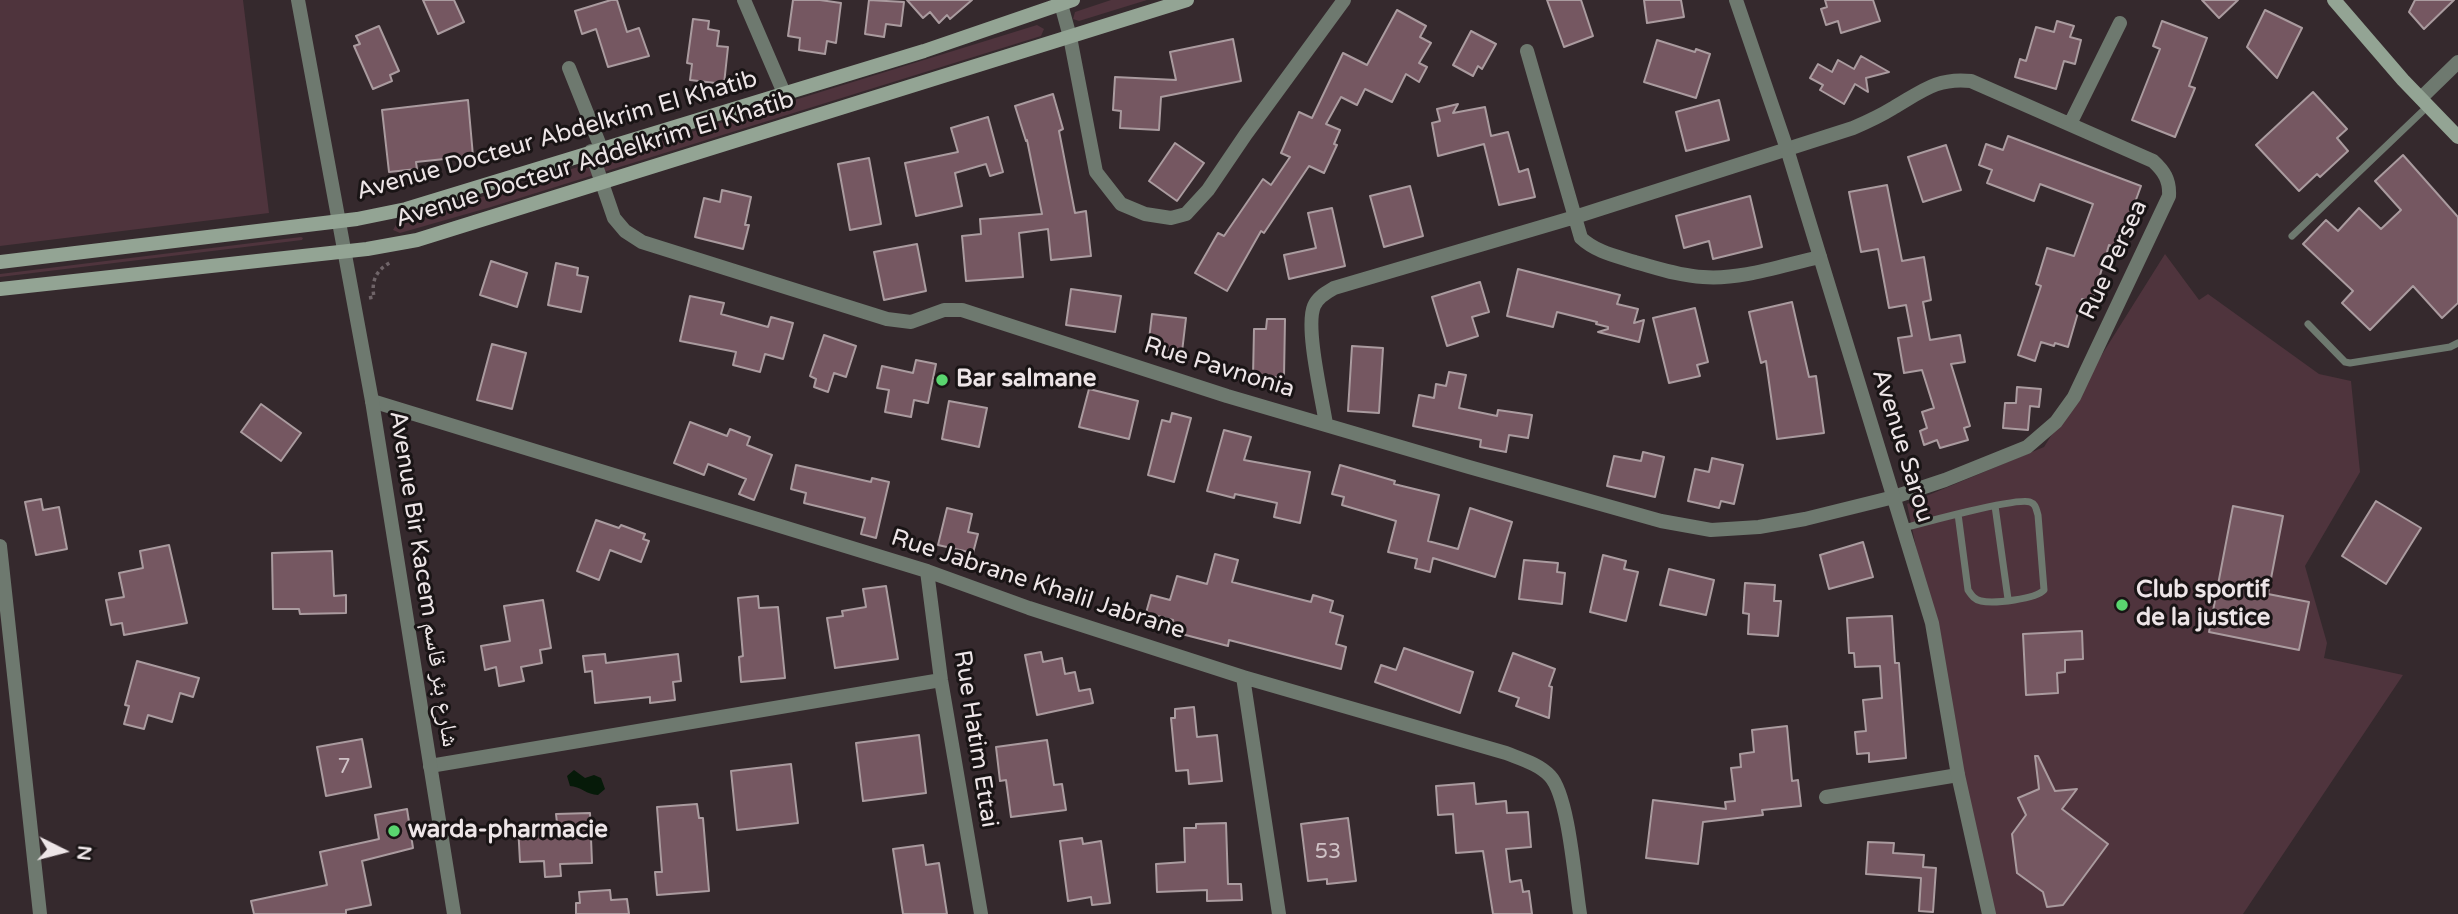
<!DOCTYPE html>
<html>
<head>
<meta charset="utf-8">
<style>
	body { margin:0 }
	#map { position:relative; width:2458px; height:914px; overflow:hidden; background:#35292d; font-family:"Varela Round",sans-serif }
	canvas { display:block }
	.north { position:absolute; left:28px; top:816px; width:70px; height:70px; -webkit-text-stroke:5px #191415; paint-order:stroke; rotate:96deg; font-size:19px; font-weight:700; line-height:28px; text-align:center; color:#ede5e7 }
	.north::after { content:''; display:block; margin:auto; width:24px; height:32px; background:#ede5e7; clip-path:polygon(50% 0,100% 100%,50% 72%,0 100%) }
</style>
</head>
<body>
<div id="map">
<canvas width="2458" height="914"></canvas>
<div class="north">N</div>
</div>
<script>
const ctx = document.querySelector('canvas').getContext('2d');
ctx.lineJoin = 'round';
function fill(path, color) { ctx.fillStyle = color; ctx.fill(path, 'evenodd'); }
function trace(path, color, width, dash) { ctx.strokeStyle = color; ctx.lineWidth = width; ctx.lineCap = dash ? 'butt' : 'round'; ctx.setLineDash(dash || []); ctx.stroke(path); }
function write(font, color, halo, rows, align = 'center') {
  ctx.font = font + ' "Varela Round","Noto Naskh Arabic",sans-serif'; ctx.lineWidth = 6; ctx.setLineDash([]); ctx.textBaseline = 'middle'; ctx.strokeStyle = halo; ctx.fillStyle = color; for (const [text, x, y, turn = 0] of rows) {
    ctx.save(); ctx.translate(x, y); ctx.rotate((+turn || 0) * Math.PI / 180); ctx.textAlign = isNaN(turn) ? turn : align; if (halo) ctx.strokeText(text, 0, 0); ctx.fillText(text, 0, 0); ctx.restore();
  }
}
fill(new Path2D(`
	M0 0H243L269 213 0 246Z
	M1111 0H1147L1079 21 1073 19 1075 12Z
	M1037 25 1044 29 1041 36 491 207 400 233 393 230 397 223Z
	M301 237 303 238 302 240 0 277V274Z
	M2165 254 2199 300 2208 294 2319 374 2351 381 2360 472 2305 566 2327 643 2324 658 2403 675 2243 914H1992L1907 504 2044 447Z`), '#4f343d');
fill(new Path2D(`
	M574 770 585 778 594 775 601 778 605 789 598 795C587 795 580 786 570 786L567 776Z`), '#061a09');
const building = new Path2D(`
	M423 0H454L464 22 438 34Z
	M611 0H617L627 32 639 28 649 56 608 67 596 29 582 34 575 11Z
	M793 0H820L841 3 836 43 827 41 825 54 799 50 800 38 788 36Z
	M869 0 904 2 901 26 886 24 884 37 865 34Z
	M907 0H972L950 19 947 15 939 23 930 12 923 18Z
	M1547 0H1581L1593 36 1564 47Z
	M1644 0H1681L1684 17 1647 23Z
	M1825 0H1873L1880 21 1841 33 1838 21 1826 25 1821 9 1827 7Z
	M2202 0H2238L2219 18Z
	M2415 0H2454L2424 29 2409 12Z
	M1397 10 1426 26 1420 37 1431 43 1419 63 1427 67 1419 82 1406 74 1392 102 1365 89 1357 105 1341 97 1326 124 1340 130 1334 144 1337 145 1324 173 1309 166 1264 233 1261 231 1227 291 1195 273 1218 233 1224 236 1263 179 1271 185 1290 157 1281 153 1299 112 1312 118 1343 53 1367 65Z
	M2265 10 2302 28 2277 78 2247 47Z
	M693 19 709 21 708 29 719 31 717 46 728 47 724 84 690 80 692 64 687 63Z
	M2057 21 2074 26 2070 37 2081 40 2075 64 2064 61 2056 89 2015 77 2020 59 2026 61 2036 27 2054 32Z
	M2162 21 2207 38 2189 86 2195 88 2175 137 2132 120 2160 49 2153 46Z
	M379 26 399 71 390 75 392 81 373 89 354 46 360 44 356 36Z
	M1471 31 1496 44 1482 69 1478 66 1473 76 1453 65Z
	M1233 39 1241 81 1161 97 1159 130 1120 128 1121 111 1113 110 1115 77 1176 80 1170 52Z
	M1657 40 1695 52 1696 49 1710 54 1696 98 1644 82Z
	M1861 56 1889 72 1866 78 1868 92 1855 84 1844 104 1820 90 1823 85 1810 78 1818 64 1832 72 1838 60 1854 69Z
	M2313 92 2347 129 2337 138 2348 151 2320 177 2317 174 2299 191 2256 145Z
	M1053 94 1063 129 1059 131 1075 213 1086 211 1091 256 1051 260 1048 229 1019 233 1023 277 966 281 962 236 981 234 980 219 1042 214 1027 140 1026 141 1015 106Z
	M468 100 473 156 416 162 417 169 389 172 382 110Z
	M1719 100 1729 140 1686 151 1676 112Z
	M1458 104 1453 113 1485 107 1491 136 1508 132 1519 172 1528 169 1535 197 1499 205 1484 144 1438 156 1432 123 1440 121 1437 109Z
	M988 117 1003 172 990 176 986 164 955 173 962 206 916 216 905 163 958 152 951 128Z
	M2008 136 2141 186 2118 249 2109 245 2092 302 2082 299 2068 347 2055 343 2054 346 2041 342 2035 361 2018 355 2041 286 2036 284 2047 248 2074 256 2093 204 2040 184 2034 201 1987 183 1992 170 1979 165 1986 144 2003 150Z
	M1175 143 1204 163 1177 201 1149 181Z
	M1946 145 1961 190 1923 202 1908 157Z
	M2403 155 2458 217V303L2442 318 2413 286 2370 330 2342 303 2353 291 2303 244 2326 220 2338 231 2359 208 2381 229 2401 210 2375 181Z
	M869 158 881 224 850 230 838 164Z
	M1887 185 1902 261 1924 257 1931 300 1923 302 1930 340 1960 335 1965 362 1951 364 1970 426 1964 428 1968 440 1940 448 1937 440 1924 445 1920 431 1927 428 1922 412 1934 408 1922 370 1904 373 1898 338 1912 336 1906 305 1889 308 1878 249 1861 252 1849 192Z
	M1410 186 1423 236 1384 247 1370 196Z
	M722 190 751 197 745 225H749L743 249 695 237 704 198 720 202Z
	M1750 196 1762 247 1713 259 1709 241 1684 248 1676 216Z
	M1332 208 1345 266 1289 279 1284 255 1316 248 1308 213Z
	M917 244 926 291 884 300 874 252Z
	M491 261 527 273 517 307 480 295Z
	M556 263 578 268 577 275 588 277 581 312 548 305Z
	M1518 269 1620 295 1617 304 1638 309 1634 323 1644 320 1639 342 1598 332 1608 329V327L1596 324 1597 322 1557 312 1553 327 1507 316Z
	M1480 282 1489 312 1472 317 1478 336 1447 346 1432 297Z
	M1071 289 1121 296 1115 332 1066 325Z
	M690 296 724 303 721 314 768 327 771 317 793 323 783 359 765 354 760 372 733 365 736 352 680 341Z
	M1792 302 1809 377 1816 376 1824 433 1777 439 1766 361 1761 363 1749 312Z
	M1695 308 1708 362 1697 365 1700 376 1669 383 1653 318Z
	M1152 314 1186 318 1182 352 1148 348Z
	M1267 319H1285L1284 377H1253L1254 329H1266Z
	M824 335 856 346 846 377 834 373 828 392 814 387 816 379 810 376Z
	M492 344 526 353 512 409 477 400Z
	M1352 346 1383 348 1379 413 1348 411Z
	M916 360 936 364 928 403 914 400 911 417 885 412 889 390 877 388 882 366 913 373Z
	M1449 372 1466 375 1459 408 1497 416 1498 410 1532 415 1528 438 1509 435 1506 452 1480 447 1481 440 1413 426 1419 395 1434 398 1436 384 1446 386Z
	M2017 387 2041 389 2039 407 2030 406 2028 430 2003 428 2005 403H2016Z
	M1089 389 1138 401 1129 439 1079 427Z
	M949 401 987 408 979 447 942 439Z
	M261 404 301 433 281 461 241 432Z
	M1172 413 1191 418 1174 482 1148 475 1162 420 1170 422Z
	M690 422 727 436 730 429 750 437 747 445 772 455 754 500 739 494 746 479 708 464 704 475 674 463Z
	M1224 430 1251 437 1244 460 1310 472 1300 523 1274 517 1277 503 1235 494 1234 498 1207 491Z
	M1643 452 1664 457 1655 497 1607 486 1614 456 1641 461Z
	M1712 458 1743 465 1734 504 1721 501 1719 508 1688 501 1695 469 1709 472Z
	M796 465 871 482 872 478 889 482 876 538 861 534 865 518 804 503 806 493 791 489Z
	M1340 465 1395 481 1394 484 1439 495 1428 541 1458 549 1470 508 1512 522 1495 577 1433 558 1430 572 1415 568 1417 559 1388 552 1396 521 1342 505 1344 497 1332 494Z
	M41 499 43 510 59 507 67 549 36 555 25 502Z
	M2376 501 2421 528 2386 584 2342 556Z
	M2233 506 2283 516 2268 594 2309 602 2299 650 2209 632Z
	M947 508 972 514 968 532 978 534 973 553 938 545Z
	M596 520 619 528 621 525 645 534 643 539 649 541 641 562 610 550 599 580 577 571Z
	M1863 542 1873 577 1829 589 1820 555Z
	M169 545 187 623 124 635 122 623 111 625 106 600 124 597 119 573 143 568 140 551Z
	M332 551 334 596 346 595V613L300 614 299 609H273L272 553Z
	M1215 554 1238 560 1232 582 1311 602 1313 595 1333 601 1330 612 1343 616 1336 644 1346 647 1341 669 1229 640 1228 646 1170 631 1173 620 1146 613 1151 595 1170 600 1177 576 1207 584Z
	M1603 555 1626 561 1624 569 1638 572 1626 621 1590 612Z
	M1524 560 1558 563 1557 572 1565 573 1562 604 1519 599Z
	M1669 569 1714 580 1706 615 1660 605Z
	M1745 583 1775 585 1774 601H1781L1778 636 1748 634 1749 614 1743 613Z
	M886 586 898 659 835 668 827 618 843 616 842 611 866 607 863 589Z
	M758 596 759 608 778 607 785 678 741 682 739 657 743 656 738 598Z
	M543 600 551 648 540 650 542 663 521 667 524 681 499 686 496 667 485 670 481 646 510 641 504 606Z
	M1892 616 1895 663H1899L1906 758 1869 762V753L1857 754 1855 732 1866 731 1863 700 1882 698 1880 666 1855 667 1854 653H1849L1847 618Z
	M2082 631 2083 659 2065 660V672L2057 673 2058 693 2026 695 2023 634Z
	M1404 648 1473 672 1460 713 1375 682 1381 665 1396 670Z
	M1041 652 1043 662 1062 658 1065 674 1075 672 1079 691 1090 689 1093 703 1037 715 1025 655Z
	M1513 653 1555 669 1549 686 1552 687 1549 718 1516 706 1519 698 1499 691Z
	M605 654 606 663 678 654 681 681 673 682 675 700 650 703V697L595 703 592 671 585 672 583 656Z
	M137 661 199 678 193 697 180 693 172 722 148 715 144 729 124 724 129 706 125 705Z
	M1194 707 1197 737 1217 735 1222 781 1189 784 1188 770 1176 771 1171 718H1175V709Z
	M1787 726 1792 781 1798 780 1801 806 1762 810 1763 815 1703 822 1698 864 1646 858 1653 800 1726 809 1725 802 1735 801 1731 768 1741 767 1740 754 1754 752 1752 730Z
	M919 735 926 793 863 801 856 743Z
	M362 739 371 787 326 796 317 747Z
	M1047 740 1054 785 1062 784 1066 810 1011 817 1006 780 1000 781 996 747Z
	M2035 756H2038L2055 791 2077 789 2062 809 2108 844 2063 905 2047 907 2043 892 2017 873 2012 834 2026 815 2018 798 2039 789Z
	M791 764 798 823 737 830 731 771Z
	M1474 783 1476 804 1506 801 1507 813 1528 812 1531 847 1506 849 1510 882 1521 880 1523 892 1529 891 1532 914H1493L1483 851 1456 853 1453 814 1438 815 1436 786Z
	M697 804 699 818H703L709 891 657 895 655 872H662L657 807Z
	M407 809 413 848 362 861 371 905 346 910V914H254L251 901 327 885 320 852 379 839 375 815Z
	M590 813 592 863 560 864 561 876 545 877 544 861 520 862 518 825 557 823 556 814Z
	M1348 818 1356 881 1327 884V879L1308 881 1301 824Z
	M1226 823 1228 884H1241L1242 900 1207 901V890L1157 892 1156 864 1185 862 1184 828H1196V824Z
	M1082 838 1083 844 1101 841 1110 903 1092 905 1091 897 1068 901 1060 841Z
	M1868 842 1894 843 1893 853 1924 855 1923 867 1936 868 1933 912 1919 911 1921 878 1866 874Z
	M923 845 926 865 939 863 947 914H903L893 849Z
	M610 890 611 900 627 899 629 914H576V903H580L579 892Z`);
fill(building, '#755761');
trace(building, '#aa9b9f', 2);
trace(new Path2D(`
	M369 298 374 297C371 281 376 270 391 262`), '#6f6468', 3.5, [3.5, 3.5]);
trace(new Path2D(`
	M2292 236 2428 106
	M2308 324 2345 362 2350 363 2450 347 2458 343
	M1995 506 2008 599
	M1904 528C1922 523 2017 497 2030 502 2036 504 2036 509 2038 515L2044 590C2036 599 1994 604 1981 601 1975 600 1972 596 1968 590L1958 514`), '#6e796f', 7);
trace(new Path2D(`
	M744 0 784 93
	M1061 4 1070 37 1096 172 1121 204 1145 214 1171 218 1186 214 1208 190 1246 134 1344 0
	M1527 51 1581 238C1596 252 1616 256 1635 262 1657 268 1680 276 1703 277 1742 280 1783 265 1820 257
	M569 68 601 148
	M2421 98 2458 62
	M2070 124 2120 23
	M591 151 614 218 625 231 642 242 887 319 911 322 944 310H962L1227 396 1469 467 1661 521 1711 530 1759 527 1805 519 1894 497 1945 480 2027 447 2056 422 2074 397 2169 196C2170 180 2164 171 2153 161L1971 81C1937 77 1921 92 1893 108 1880 116 1867 122 1853 128L1575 217 1334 288C1326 293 1318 297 1314 306 1305 327 1322 398 1326 424
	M372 401 927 571 1029 608 1243 677 1506 753C1521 759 1539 764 1550 776 1569 796 1575 884 1580 914
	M0 546 40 914
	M927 571 941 680 981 914
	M1243 677 1279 914
	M430 766 941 680
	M1826 797 1958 775`), '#6e796f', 14);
trace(new Path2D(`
	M298 0 372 401 454 914
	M1736 0 1787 149 1932 623 1958 775 1989 914`), '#6e796f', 14);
trace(new Path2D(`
	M2334 0 2403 80 2458 137
	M0 262 357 219 406 209 924 51 1073 0
	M0 289 367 249 417 240 1187 0`), '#93a494', 14);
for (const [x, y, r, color] of [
	[942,380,7,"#5ad56f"],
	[2122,605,7,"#5ad56f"],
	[394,831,7,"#5ad56f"]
]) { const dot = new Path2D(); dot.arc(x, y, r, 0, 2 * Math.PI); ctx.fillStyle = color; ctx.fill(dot); trace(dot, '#191415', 2.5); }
write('21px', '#cfc2c6', null, [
	["7",344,767],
	["53",1328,852]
]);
write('24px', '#ede5e7', '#191415', [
	["Avenue Docteur Abdelkrim El Khatib",557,136,-16],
	["Avenue Docteur Addelkrim El Khatib",595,160,-17],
	["Rue Persea",2114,260,-65],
	["Rue Pavnonia",1219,368,17],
	["Avenue Sarou",1902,446,73],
	["Avenue Bir Kacem شارع بئر قاسم",423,579,81],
	["Rue Jabrane Khalil Jabrane",1038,585,18],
	["Rue Hatim Ettai",975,739,81]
]);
write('bold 24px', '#ede5e7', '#191415', [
	["Bar salmane",956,380],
	["Club sportif",2136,591],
	["de la justice",2136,619],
	["warda-pharmacie",408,831]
], 'left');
</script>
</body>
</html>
